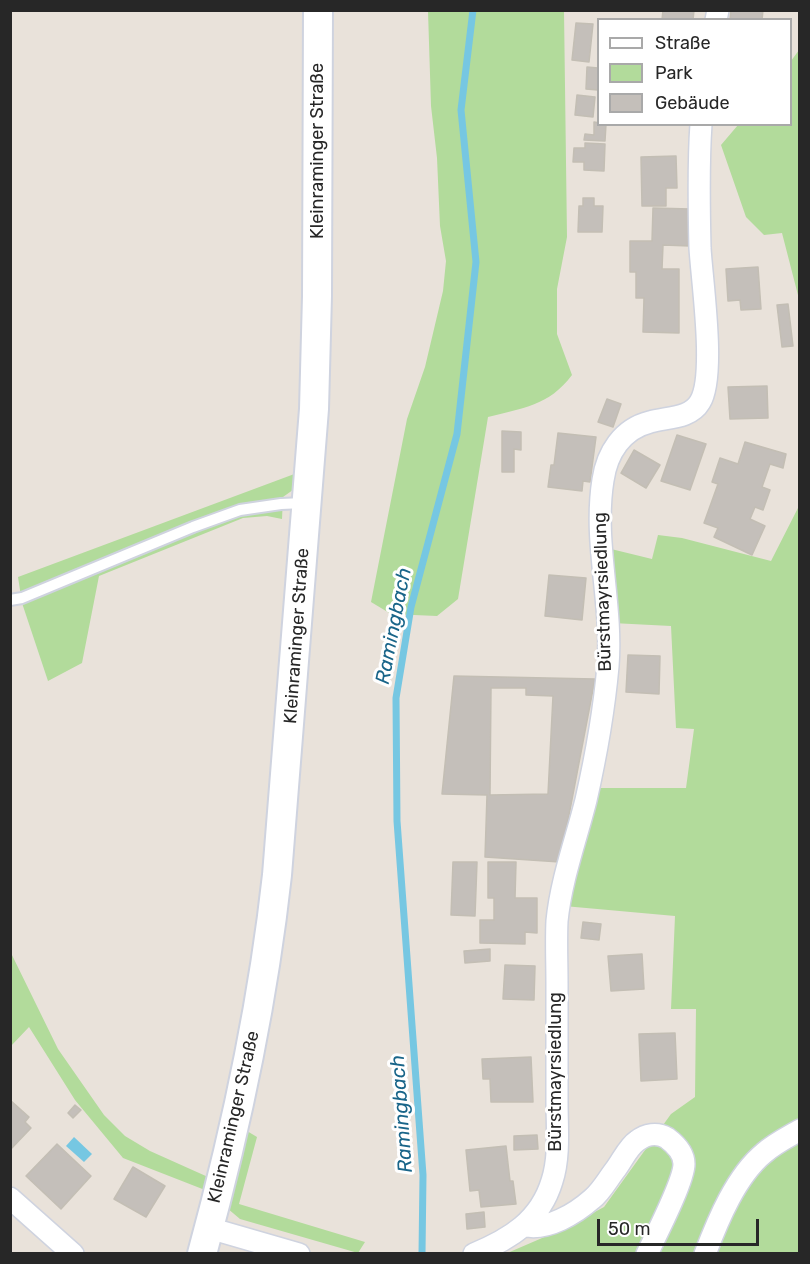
<!DOCTYPE html>
<html>
<head>
<meta charset="utf-8">
<style>
	body { margin:0 }
	#map { position:relative; width:810px; height:1264px; overflow:hidden; background:#e9e2da; font-family:Rubik,sans-serif }
	canvas { display:block }
	.frame { position:absolute; inset:0; border:12px solid #272727; pointer-events:none }
	.legend { position:absolute; left:597px; top:18px; width:195px; height:108px; box-sizing:border-box; background:#fff; border:2px solid #a9a9a9; margin:0; padding:8px 10px; list-style:none; font-size:18px; color:#272727 }
	.legend li { display:flex; align-items:center; gap:12px; height:30px }
	.legend b { width:30px; border:2px solid #a9a9a9 }
	.scale { position:absolute; left:597px; top:1219px; width:162px; height:27px; box-sizing:border-box; border:3px solid #272727; border-top:0; padding-left:8px; font-size:18px; line-height:21px; white-space:nowrap; color:#272727; -webkit-text-stroke:4px #fff; paint-order:stroke }
</style>
</head>
<body>
<div id="map">
<canvas width="810" height="1264"></canvas>
<div class="frame"></div>
<ul class="legend">
<li><b style="height:8px;background:#fff"></b>Straße</li>
<li><b style="height:16px;background:#b2db9b"></b>Park</li>
<li><b style="height:16px;background:#c4bfba"></b>Gebäude</li>
</ul>
<div class="scale">50 m</div>
</div>
<script>
const ctx = document.querySelector('canvas').getContext('2d');
ctx.lineJoin = 'round';
function fill(path, color) { ctx.fillStyle = color; ctx.fill(path, 'evenodd'); }
function trace(path, color, width, dash) { ctx.strokeStyle = color; ctx.lineWidth = width; ctx.lineCap = dash ? 'butt' : 'round'; ctx.setLineDash(dash || []); ctx.stroke(path); }
function write(font, color, halo, rows, align = 'center') {
  ctx.font = font + ' Rubik,sans-serif'; ctx.lineWidth = 6; ctx.setLineDash([]); ctx.textBaseline = 'middle'; ctx.strokeStyle = halo; ctx.fillStyle = color; for (const [text, x, y, turn = 0] of rows) {
    ctx.save(); ctx.translate(x, y); ctx.rotate((+turn || 0) * Math.PI / 180); ctx.textAlign = isNaN(turn) ? turn : align; if (halo) ctx.strokeText(text, 0, 0); ctx.fillText(text, 0, 0); ctx.restore();
  }
}
fill(new Path2D(`
	M428 11H564L567 237 557 289V334L572 375C549 406 522 408 488 417L458 599 437 616 391 614 371 602 407 419 425 367 443 291 446 261 440 226 437 158 431 106Z
	M799 50V299L782 233 764 235 746 217 721 145 738 125 790 124 791 61Z
	M297 473V487L283 497 282 519 267 516 243 518 99 576 82 663 48 681 22 603 18 577Z
	M799 506V1253L505 1254 563 1229 604 1207 671 1114 695 1097 696 1009H671L675 916 564 906 594 788H686L694 729 676 728 671 626 612 623 607 548 652 559 658 535 682 538 771 561Z
	M10 951 58 1049 104 1115 125 1136 150 1151 208 1177 205 1190 123 1158 75 1100 29 1027 11 1046Z
	M247 1131 257 1137 239 1204 365 1242 358 1253 240 1219 227 1208Z`), '#b2db9b');
fill(new Path2D(`
	M74 1137 92 1154 84 1162 66 1146Z`), '#76c7e2');
trace(new Path2D(`
	M422 1254 423 1175 397 821 396 698 411 607 457 434 476 262 461 110 473 10`), '#76c7e2', 7);
const building = new Path2D(`
	M663 10H694L693 20H662Z
	M731 10H763L762 20H730Z
	M576 23 593 24 589 62 572 60Z
	M587 67 598 68V90L586 89Z
	M577 95 595 97 593 117 575 115Z
	M594 122 606 124 605 141 584 140 585 134 594 135Z
	M585 143 605 144 604 171 584 170V162H573L574 148H585Z
	M676 156 677 188H666V206H642L641 157Z
	M583 198H594V206H603L602 232H578L579 206H583Z
	M653 208 690 209V246L663 245 662 269H679V333L643 332 644 298H636V272H630V241H652Z
	M758 267 761 309 741 310 740 300 728 301 726 269Z
	M788 304 793 346 782 347 777 305Z
	M767 386 768 418 730 419 728 387Z
	M607 399 621 404 613 427 598 422Z
	M502 431 521 432V450L514 449V472H502Z
	M558 433 596 437 590 482 583 481 582 491 548 487 551 465H554Z
	M677 435 706 444 690 490 661 481Z
	M745 442 786 454 783 468 770 464 762 487 770 490 763 510 755 507 750 519 765 526 752 555 714 537 718 528 704 523 718 484 712 482 720 458 738 464Z
	M634 450 660 465 646 488 621 473Z
	M549 575 586 578 582 620 545 616Z
	M628 655 660 656 659 694 626 692Z
	M454 676 595 679 560 862 485 857 487 795 442 794ZM491 688H526V695L553 696 548 794 490 795Z
	M453 862H477L475 916 451 915Z
	M488 862H516L515 898H537V933L525 932V944L480 943V920H494V898H488Z
	M583 922 601 924 599 940 581 938Z
	M490 949V961L465 963 464 951Z
	M642 954 644 989 611 991 608 956Z
	M505 965 535 966 534 1000 503 999Z
	M675 1033 677 1079 641 1081 639 1034Z
	M531 1057 533 1102H491L490 1079H483L482 1059Z
	M10 1100 29 1117 25 1122 31 1128 10 1150Z
	M75 1105 81 1110 73 1118 68 1113Z
	M537 1135 538 1149 514 1150V1136Z
	M57 1144 91 1176 61 1209 26 1176Z
	M506 1146 510 1181H513L516 1204 481 1207 479 1190 470 1191 466 1150Z
	M133 1167 165 1186 146 1217 114 1199Z
	M484 1212 485 1227 467 1229 466 1214Z`);
fill(building, '#c4bfba');
trace(building, '#c3beb4', 1.5);
const lane = new Path2D(`
	M10 600 22 598 193 527 240 510 281 504 304 503`);
const street = new Path2D(`
	M716 20 718 10
	M10 1198 73 1254
	M526 1226C548 1230 575 1214 592 1199 601 1192 608 1179 615 1170 622 1161 628 1147 637 1141 646 1134 657 1132 667 1138 675 1144 684 1153 684 1164 684 1181 656 1235 647 1254
	M209 1228 299 1254
	M474 1254C510 1239 540 1221 552 1181 560 1157 557 1127 557 1101 557 1062 557 1022 557 983 557 963 556 941 557 921 561 880 576 840 586 800 596 756 604 711 608 666 613 604 593 542 603 480 607 453 622 429 650 422 667 417 690 419 700 402 716 376 702 282 700 248 699 207 698 166 701 124
	M705 1254C718 1220 736 1176 764 1153 774 1144 788 1137 800 1130`);
const secondary = new Path2D(`
	M202 1254C236 1129 263 1003 277 875L314 409 317 296 318 10`);
trace(lane, '#cfd3df', 14);
trace(street, '#cfd3df', 24);
trace(secondary, '#cfd3df', 32);
trace(lane, '#fff', 10);
trace(street, '#fff', 21);
trace(secondary, '#fff', 28);
write('18px', '#272727', '#fff', [
	["Kleinraminger Straße",318,151,-90],
	["Bürstmayrsiedlung",603,592,-92],
	["Kleinraminger Straße",297,636,-86],
	["Bürstmayrsiedlung",556,1072,-90],
	["Kleinraminger Straße",234,1117,-77]
]);
write('italic 20px', '#196589', '#fff', [
	["Ramingbach",394,626,-79],
	["Ramingbach",402,1114,-94]
]);
</script>
</body>
</html>
